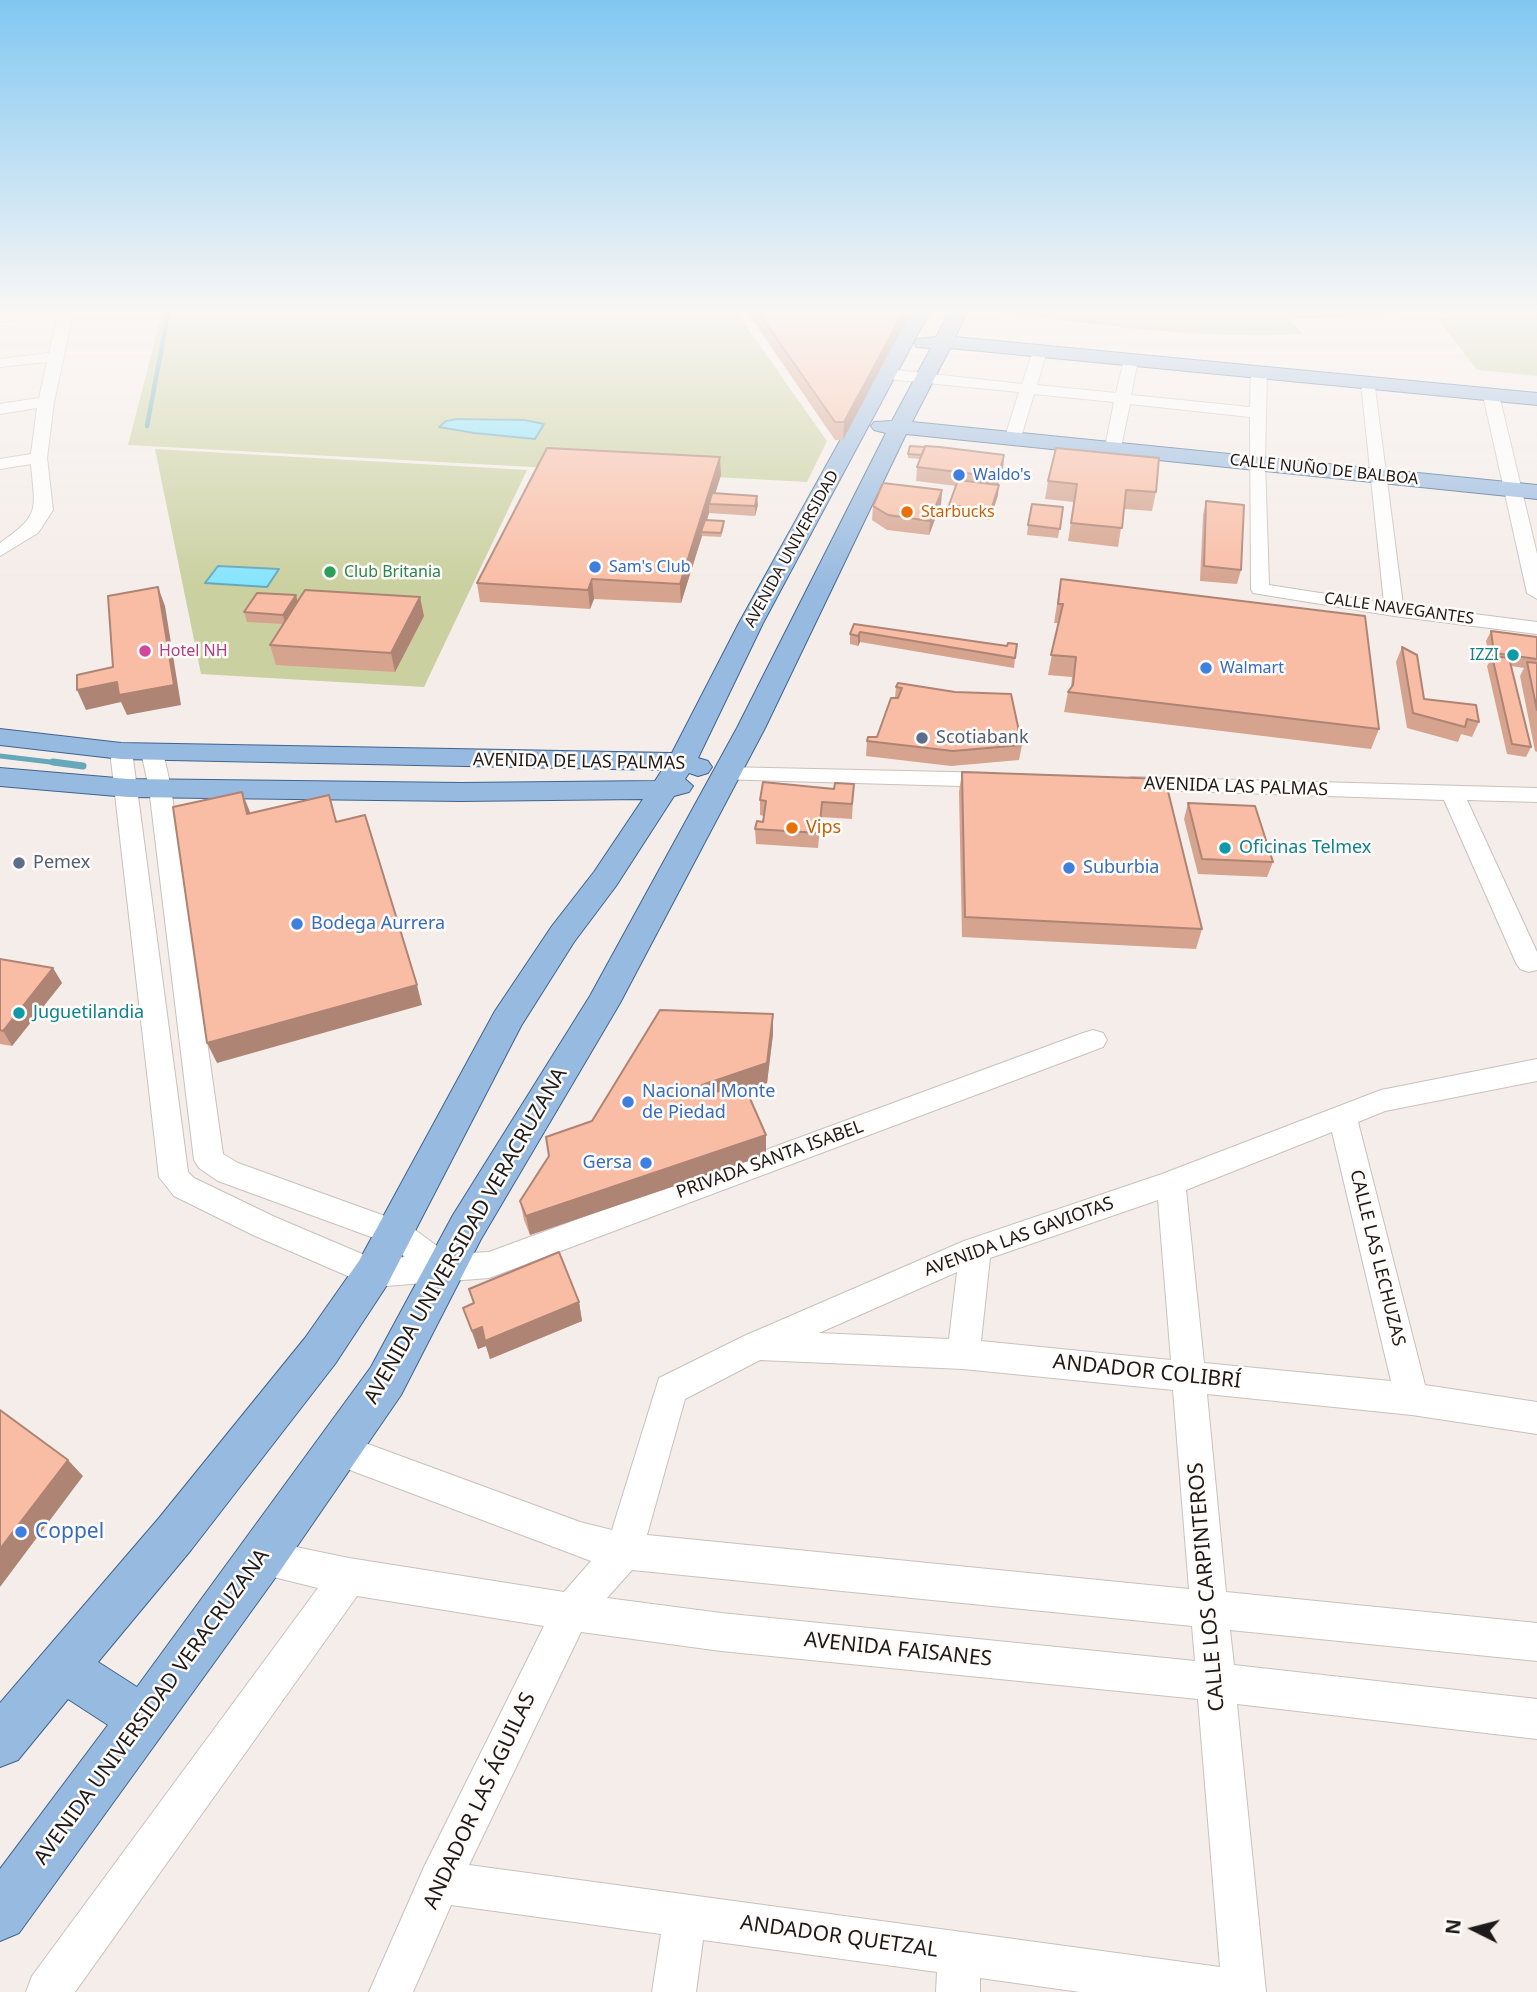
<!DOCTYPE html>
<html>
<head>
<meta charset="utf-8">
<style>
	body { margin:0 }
	#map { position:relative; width:1537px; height:1992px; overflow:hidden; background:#f5ede9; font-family:"Noto Sans",sans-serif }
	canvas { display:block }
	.north { position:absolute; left:1439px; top:1894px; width:70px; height:70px; -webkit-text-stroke:5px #fffcfa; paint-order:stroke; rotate:276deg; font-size:19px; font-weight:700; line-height:28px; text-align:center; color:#1d1a19 }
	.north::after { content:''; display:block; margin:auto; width:24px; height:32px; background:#1d1a19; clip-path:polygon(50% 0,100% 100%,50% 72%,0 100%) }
</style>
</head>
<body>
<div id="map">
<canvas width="1537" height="1992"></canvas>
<div class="north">N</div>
</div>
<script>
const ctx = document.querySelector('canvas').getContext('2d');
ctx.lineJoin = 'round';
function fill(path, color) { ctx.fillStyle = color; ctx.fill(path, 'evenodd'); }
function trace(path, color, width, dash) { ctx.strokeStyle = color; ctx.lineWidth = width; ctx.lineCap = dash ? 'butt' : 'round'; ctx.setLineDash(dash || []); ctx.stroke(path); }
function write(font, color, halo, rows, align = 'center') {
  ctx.font = font + ' "Noto Sans",sans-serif'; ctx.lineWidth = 5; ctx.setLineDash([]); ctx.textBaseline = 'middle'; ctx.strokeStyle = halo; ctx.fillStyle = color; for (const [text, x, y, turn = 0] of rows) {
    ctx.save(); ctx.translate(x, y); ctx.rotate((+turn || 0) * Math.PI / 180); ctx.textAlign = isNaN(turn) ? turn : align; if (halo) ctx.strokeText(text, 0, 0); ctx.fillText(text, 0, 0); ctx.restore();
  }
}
fill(new Path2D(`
	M163 309H734L827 441 807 482 128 445Z
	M997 309H1281L1303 334C1204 340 1104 325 1006 314Z
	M1488 309H1537V376L1477 370 1437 318Z
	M155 449 527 470 424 687 201 674Z`), '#cad09f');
const water = new Path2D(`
	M457 419 524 420 544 424 535 439 474 433 439 427 446 421Z
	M218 566 279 569 267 587 205 583Z`);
fill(water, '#86e4fe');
trace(water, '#66a7b9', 2);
trace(new Path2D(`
	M147 426 169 309`), '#66a7b9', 4.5);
trace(new Path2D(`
	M0 756 67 764`), '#66a7b9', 5);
trace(new Path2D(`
	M53 762 83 766`), '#66a7b9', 7);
const minor = new Path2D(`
	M42 309 74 310 54 402 47 458 53 510 38 533 0 556V543C41 514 35 511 31 464L0 469V459L31 454 37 408 0 414V404L39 398 47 362 0 367V359L49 353 58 315 0 322V314Z
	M1040 347 1047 351 1037 385 1116 393 1124 360 1131 356 1138 360 1131 395 1250 407 1251 372 1259 367 1264 369 1267 372 1265 462 1269 585 1384 603 1361 383 1369 378 1374 380 1403 605 1537 622V634L1394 616 1253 593 1251 589 1250 417 1130 404 1121 447 1113 452 1105 447 1114 402 1034 394 1021 437 1013 442 1005 437 1019 392 887 379 879 374 887 369 1022 384 1033 351Z
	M1491 390 1499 395 1537 554V599L1527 593 1483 395Z
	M121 744 129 746 132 751 188 1172 194 1178 275 1217 374 1259 405 1257 385 1242 218 1181 199 1168 194 1160 149 788 141 752 144 747H160L163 752 171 788 223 1154 238 1163 407 1224 448 1254 489 1252 1083 1033 1093 1030 1103 1033 1107 1040 1103 1047 489 1278 373 1287 253 1235 174 1196 159 1177 110 751 113 746Z
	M724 767 995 773 1003 775 1006 780 1003 785 995 787 716 779 713 774 716 769Z
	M1132 777 1537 788V802L1467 800 1537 952V970L1529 972 1520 969 1516 963 1444 800 1124 789 1121 784 1124 779Z
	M1537 1059V1081L1385 1111 1358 1122 1425 1385 1537 1402V1434L1412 1415 1207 1394 1226 1592 1537 1623V1661L1230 1630 1234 1665 1537 1699V1739L1237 1704 1266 1992H1080L980 1978V1992H936L937 1972 703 1940 696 1992H652L661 1934 451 1905 413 1992H369L424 1867 544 1626 357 1596 75 1992H26L32 1976 318 1588 249 1571 244 1558 249 1545 262 1540 349 1558 564 1592 591 1561 326 1461 321 1449 326 1437 338 1433 580 1522 612 1530 659 1378 744 1336 964 1241 1162 1174 1381 1090ZM1332 1132 1391 1381 1204 1363 1186 1190ZM1158 1200 1171 1360 981 1341 990 1258ZM957 1272 949 1339 819 1333ZM760 1360 963 1369 1173 1390 1189 1589 647 1535 685 1399ZM632 1570 1192 1626 1195 1661 721 1613 607 1598ZM581 1632 721 1651 1198 1699 1220 1967 469 1865Z`);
const major = new Path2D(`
	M913 309H931L763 623 698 758 708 761 712 767 708 773 698 776 689 773 685 779 693 786 689 792 674 796 616 886 574 942 521 1026 387 1285 335 1364 191 1550 98 1662 137 1687 371 1367 453 1215 590 996 737 728 886 433 874 430 871 426 874 422 892 421 931 348 917 347 914 343 917 339 936 337 951 309H969L955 337 1537 393V405L950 348 912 422 1537 485V499L906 434 765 728 620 1003 481 1239 401 1395 278 1574 19 1933 0 1941V1869L108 1725 68 1699 18 1760 0 1767V1703L159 1518 305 1338 359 1261 495 1011 552 926 594 872 643 799 461 801 128 797 0 786V768L128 779 461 783 655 781 662 770 121 759 0 745V729L121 743 672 753 739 623Z`);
trace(minor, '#c8c1bd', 2);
trace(major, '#3f648d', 2);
fill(minor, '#fff');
fill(major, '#97bae0');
fill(new Path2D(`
	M745 309H912L843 440H835Z
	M1281 309H1388L1386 315 1292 319 1282 311Z
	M908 454 1004 455 1003 469 998 485V495L990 520 948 514 949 505 956 486 916 481 917 467 920 459 908 458Z
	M721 475 715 493 758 505 755 516 709 513 707 520 724 526 721 537 702 536 681 603 594 599 590 609 480 602 477 583Z
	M1048 481 1156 492 1152 511 1124 509 1118 547 1068 541 1074 502 1045 499Z
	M942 490 941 504 929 535 887 530 872 520 873 506Z
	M1206 501 1241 570 1237 584 1200 581 1203 515Z
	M1063 507 1058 538 1027 535 1028 525Z
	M1061 579 1379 729 1371 749 1064 712 1068 692 1071 688 1072 677 1048 675 1058 623H1054Z
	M296 595 298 602 424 616 395 672 276 665 270 645 283 624 247 622 244 612Z
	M854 624 1015 658 1014 668 860 642 858 646 850 644V634Z
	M1491 631 1537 637V752L1535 751 1520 676 1524 668 1511 666 1531 747 1526 757 1507 754 1487 666 1490 661 1486 641Z
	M1402 647 1424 699 1479 722 1472 737 1461 734 1458 742 1407 728 1396 662Z
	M898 683 1022 745 1019 760 951 766 866 756 867 741 877 737 895 698 896 687Z
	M962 772 1202 929 1196 949 962 937 959 792Z
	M854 784 852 819 821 817 818 848 756 844 755 829 763 822 764 816 760 815V800L834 789Z
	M1188 803 1273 862 1267 877 1198 874 1184 819Z
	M0 959 53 968 62 983 12 1046 0 1044Z
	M773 1014V1034L767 1083 746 1090 766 1155 530 1235 524 1220 520 1201 592 1121Z
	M579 1302 582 1321 490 1359 486 1346 478 1349 463 1308Z`), '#d6a38e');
fill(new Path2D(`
	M905 309H912L843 440 844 422Z
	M1392 309H1411L1390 316Z
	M1004 455 1003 469 996 491 998 477Z
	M720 457 721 475 712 504H709V513L703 532H701L702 536 681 603 680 584Z
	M999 485 998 495 990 520 991 510Z
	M942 490 941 504 929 535 930 521Z
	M757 496 758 505 755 516V506Z
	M592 579 594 599 590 609 588 590Z
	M158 587 165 606 181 705 127 715 121 702 86 710 77 690 117 682Z
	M296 595 298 604 285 624 283 615Z
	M420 597 424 616 395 672 391 653Z
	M860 632V642L858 646V636Z
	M242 792 250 812 254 834 247 814Z
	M53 968 62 983 12 1046 3 1031Z
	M417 985 422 1005 217 1063 207 1043Z
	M773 1014V1034L767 1083 703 1105 702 1085Z
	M766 1135V1155L530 1235 526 1216Z
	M579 1302 582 1321 490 1359 486 1346 478 1349 472 1331 482 1327Z
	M68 1460 83 1476 0 1587V1549Z`), '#ae8474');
const building = new Path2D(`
	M756 309H905L844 422H835Z
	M910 446 925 447 922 455 908 454Z
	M925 446 940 447 1004 455 998 477 917 467Z
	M547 448 720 457 680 584 592 579 588 590 477 583Z
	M1056 448 1159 458 1156 492 1126 490 1122 528 1071 523 1077 484 1048 481Z
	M958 480 999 485 991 510 949 505Z
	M883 483 942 490 930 521 888 515 873 506Z
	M712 493 757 496 755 506 709 504Z
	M1206 501 1244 505 1241 570 1204 566Z
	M1032 504 1063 507 1060 529 1028 525Z
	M705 520 724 521 721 533 701 532Z
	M1061 579 1365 616 1379 729 1068 692 1073 685 1076 657 1051 655 1063 604H1058Z
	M158 587 174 685 119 695 117 682 77 690V675L113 667 108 596Z
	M305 590 420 597 391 653 270 645Z
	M257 593 296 595 283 615 244 612Z
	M854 624 1007 646 1008 643 1017 644 1015 658 860 632 858 636 850 634Z
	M1491 631 1537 637V659L1494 653Z
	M1402 647 1417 655 1424 699 1476 705 1479 722 1467 719 1465 727 1413 713Z
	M1492 656 1509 658 1531 747 1512 744Z
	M1527 662 1537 663V710Z
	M898 683 955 692 1011 694 1022 745 953 751 867 741 868 737H877L891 698H898L902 688 896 687Z
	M962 772 1165 779 1202 929 965 917Z
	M763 782 834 789 835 783 854 784 852 804 822 802 819 833 755 829 757 821 763 822 766 801 760 800Z
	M242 792 247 814 329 795 336 822 365 815 417 985 207 1043 173 807Z
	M1188 803 1255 806 1273 862 1202 859Z
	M0 959 53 968 3 1031 0 1030Z
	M660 1010 773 1014 767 1063 702 1085 707 1094 744 1085 766 1135 526 1216 520 1201 549 1156 546 1137 592 1121Z
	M559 1252 579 1302 485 1341 482 1327 472 1331 463 1308 474 1303 469 1289Z
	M0 1410 68 1460 0 1549Z`);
fill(building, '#f9bda5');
trace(building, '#ae8474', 2);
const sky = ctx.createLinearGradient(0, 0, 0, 588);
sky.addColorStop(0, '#81c7f1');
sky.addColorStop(0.53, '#faf7f5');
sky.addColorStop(1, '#faf7f500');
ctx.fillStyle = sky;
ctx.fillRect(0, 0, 1537, 588);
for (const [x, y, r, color] of [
	[959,475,7,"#3f7fe0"],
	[907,512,7,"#e8710a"],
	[595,567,7,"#3f7fe0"],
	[330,572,7,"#2e9e5b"],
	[145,651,7,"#d1479c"],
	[1513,655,7,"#0f9aa8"],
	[1206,668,7,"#3f7fe0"],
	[922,738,7,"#5c6f8a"],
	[792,828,7,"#e8710a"],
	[1225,848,7,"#0f9aa8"],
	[19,863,7,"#5c6f8a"],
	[1069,868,7,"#3f7fe0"],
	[297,924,7,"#3f7fe0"],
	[19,1013,7,"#0f9aa8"],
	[628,1102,7,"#3f7fe0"],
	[646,1163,7,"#3f7fe0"],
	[21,1532,7,"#3f7fe0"]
]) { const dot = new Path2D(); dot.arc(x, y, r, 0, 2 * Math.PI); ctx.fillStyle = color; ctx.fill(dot); trace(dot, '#fffcfa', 2.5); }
write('16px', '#1d1a19', '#fffcfa', [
	["CALLE NUÑO DE BALBOA",1324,470,6],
	["AVENIDA UNIVERSIDAD",792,549,-61],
	["CALLE NAVEGANTES",1399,609,8]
]);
write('16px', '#366cbe', '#fffcfa', [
	["Waldo's",973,475],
	["Sam's Club",609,567],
	["Walmart",1220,668]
], 'left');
write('16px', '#c56008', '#fffcfa', [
	["Starbucks",921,512]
], 'left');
write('16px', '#27864d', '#fffcfa', [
	["Club Britania",344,572]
], 'left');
write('16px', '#b23c85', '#fffcfa', [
	["Hotel NH",159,651]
], 'left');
write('16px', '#0d838f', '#fffcfa', [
	["IZZI",1499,655]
], 'right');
write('18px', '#4e5e75', '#fffcfa', [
	["Scotiabank",936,738],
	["Pemex",33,863]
], 'left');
write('18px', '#1d1a19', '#fffcfa', [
	["AVENIDA DE LAS PALMAS",579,762,1],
	["AVENIDA LAS PALMAS",1236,787,2],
	["PRIVADA SANTA ISABEL",770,1160,-20],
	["AVENIDA LAS GAVIOTAS",1019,1237,-20],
	["CALLE LAS LECHUZAS",1377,1258,76]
]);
write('18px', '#c56008', '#fffcfa', [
	["Vips",806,828]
], 'left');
write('18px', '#0d838f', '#fffcfa', [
	["Oficinas Telmex",1239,848],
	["Juguetilandia",33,1013]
], 'left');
write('18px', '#366cbe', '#fffcfa', [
	["Suburbia",1083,868],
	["Bodega Aurrera",311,924],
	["Nacional Monte",642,1092],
	["de Piedad",642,1113],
	["Gersa",632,1163,"right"]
], 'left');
write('21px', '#1d1a19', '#fffcfa', [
	["AVENIDA UNIVERSIDAD VERACRUZANA",466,1236,-60],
	["ANDADOR COLIBRÍ",1147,1372,6],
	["CALLE LOS CARPINTEROS",1207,1587,-95],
	["AVENIDA FAISANES",898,1650,6],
	["AVENIDA UNIVERSIDAD VERACRUZANA",152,1707,-54],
	["ANDADOR LAS ÁGUILAS",480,1801,-65],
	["ANDADOR QUETZAL",839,1937,8]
]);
write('21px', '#366cbe', '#fffcfa', [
	["Coppel",35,1532]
], 'left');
</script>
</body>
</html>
